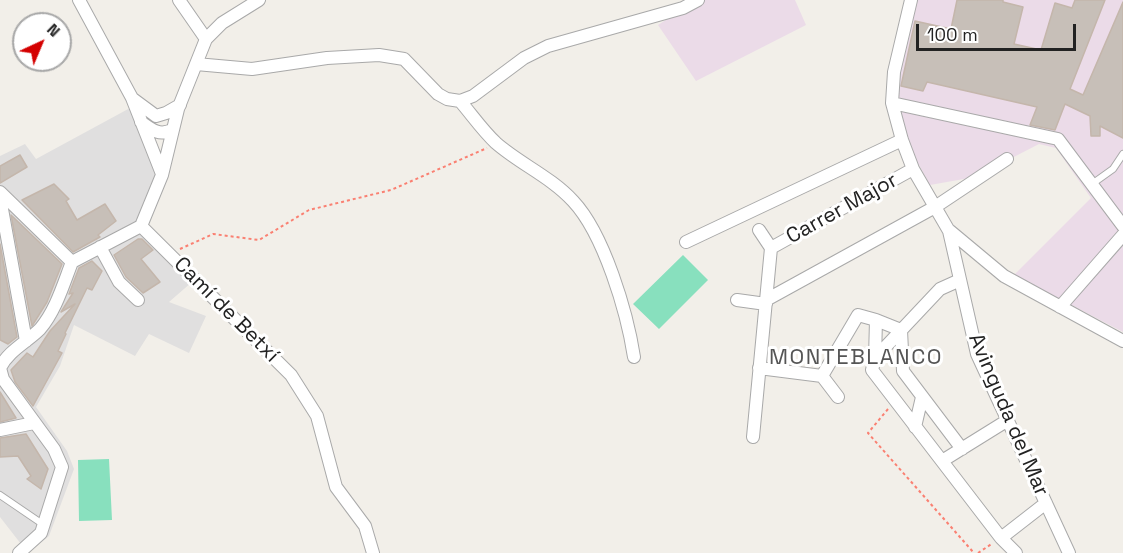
<!DOCTYPE html>
<html>
<head>
<meta charset="utf-8">
<style>
	body { margin:0 }
	#map { position:relative; width:1123px; height:553px; overflow:hidden; background:#f2efe9; font-family:"Space Grotesk",sans-serif }
	canvas { display:block }
	.north { position:absolute; left:12px; top:12px; width:60px; height:60px; box-sizing:border-box; background:#fff; border:2px solid #a7a7a7; border-radius:50%; rotate:44deg; font-size:16px; font-weight:700; line-height:24px; text-align:center; color:#222 }
	.north::after { content:''; display:block; margin:auto; width:21px; height:27px; background:#d40000; clip-path:polygon(50% 0,100% 100%,50% 72%,0 100%) }
	.scale { position:absolute; left:916px; top:24px; width:160px; height:27px; box-sizing:border-box; border:3px solid #222; border-top:0; padding-left:8px; font-size:18px; line-height:21px; white-space:nowrap; color:#222; -webkit-text-stroke:4px #fff; paint-order:stroke }
</style>
</head>
<body>
<div id="map">
<canvas width="1123" height="553"></canvas>
<div class="north">N</div>
<div class="scale">100 m</div>
</div>
<script>
const ctx = document.querySelector('canvas').getContext('2d');
ctx.lineJoin = 'round';
function fill(path, color) { ctx.fillStyle = color; ctx.fill(path, 'evenodd'); }
function trace(path, color, width, dash) { ctx.strokeStyle = color; ctx.lineWidth = width; ctx.lineCap = dash ? 'butt' : 'round'; ctx.setLineDash(dash || []); ctx.stroke(path); }
function write(font, color, halo, rows, align = 'center') {
  ctx.font = font + ' "Space Grotesk",sans-serif'; ctx.lineWidth = 6; ctx.setLineDash([]); ctx.textBaseline = 'middle'; ctx.strokeStyle = halo; ctx.fillStyle = color; for (const [text, x, y, turn = 0] of rows) {
    ctx.save(); ctx.translate(x, y); ctx.rotate((+turn || 0) * Math.PI / 180); ctx.textAlign = isNaN(turn) ? turn : align; if (halo) ctx.strokeText(text, 0, 0); ctx.fillText(text, 0, 0); ctx.restore();
  }
}
fill(new Path2D(`
	M130 108 156 176 137 221 192 282 169 302 206 316 189 353 149 334 135 356 74 325 60 366 36 407 67 451 74 469 49 536 28 553 0 517V156L25 144 36 159Z`), '#e0dfdf');
fill(new Path2D(`
	M697 0H795L806 25 696 81 658 25Z
	M905 0H1123V332L1014 275 1091 198 1056 148 1039 144 975 177 930 185 888 109V86Z`), '#ebdbe8');
fill(new Path2D(`
	M683 255 708 280 659 329 633 304Z
	M109 459 112 520 79 521 78 460Z`), '#88e0be');
const building = new Path2D(`
	M957 0H1003V2L1023 7 1014 44 1041 50 1055 3 1072 8 1075 0H1105L1070 89 1083 95 1123 2V138L1100 126V136H1091L1090 116 1065 104 1055 130 1030 125 1037 107 927 82 923 91 901 86 915 21 951 29Z
	M20 155 27 167 0 183V166Z
	M54 184 69 199 66 201 77 220 105 204 116 221 98 235 100 237 73 252 22 200Z
	M11 215 62 264 47 302 32 326Z
	M138 239H142L153 250 141 259 160 282 143 293 126 277 114 255Z
	M0 244 17 337 8 344 0 340Z
	M92 261 102 271 92 290 87 288 65 333 66 334 58 351 62 353 33 406 15 382 11 370 27 353 33 357 50 331 75 304 61 312 73 293 69 294 79 268Z
	M0 392 16 418 0 422Z
	M26 434 48 469 41 489 27 479 31 476 18 456 0 457V438Z`);
fill(building, '#c7bfb8');
trace(building, '#c4b6ab', 1.5);
const service = new Path2D(`
	M1092 184 1113 169 1123 154
	M0 495 44 525`);
const minor = new Path2D(`
	M79 0 132 98 162 174
	M179 0 206 39
	M911 0 894 72 892 103 902 140 913 169 949 231 977 354 1069 553
	M196 64 252 69 327 58 379 55 404 59 438 94 447 99 460 101 473 96 524 58 548 46 683 8 698 0
	M133 99 156 116 166 113 180 105
	M460 101C472 115 483 131 496 143 520 164 551 177 573 201 604 234 627 312 634 357
	M892 103 1058 139 1123 226
	M141 122C152 130 159 136 172 130
	M0 192 72 262
	M0 198 26 341
	M141 226 291 375 317 416 336 487 365 526 373 553
	M141 226 162 175 178 109 206 39 222 23 259 0
	M950 231 1004 276 1123 341
	M686 242 902 140
	M100 247 119 282 138 300
	M771 248 913 169
	M737 300 766 304
	M766 300 935 207 1007 159
	M1060 307 1123 235
	M901 330 876 320 875 358 940 289 960 280
	M901 330 903 371 962 449
	M875 358 872 370 1001 538 1016 553
	M759 368 822 376 858 315 876 320
	M822 376 838 397
	M915 427 922 397
	M0 430 34 423
	M753 437 771 248 759 230
	M942 461 1008 420
	M1001 538 1046 503
	M19 553 41 533 62 467 54 449 3 379 0 368C8 351 27 342 40 329 56 310 63 285 72 262L141 226`);
trace(service, '#a9a9a9', 8);
trace(minor, '#a9a9a9', 14);
trace(new Path2D(`
	M180 249 213 234 259 240 309 210 391 190 487 148
	M888 409 868 433 974 553
	M978 553 993 543`), '#fa8072', 2, [3, 3]);
trace(service, '#fff', 6);
trace(minor, '#fff', 12);
write('21px', '#222', '#fff', [
	["Carrer Major",842,209,-29],
	["Camí de Betxí",226,310,45],
	["Avinguda del Mar",1008,415,67]
]);
ctx.letterSpacing = '1.5px';
write('22px', '#555', '#fff', [
	["MONTEBLANCO",856,358]
]);
ctx.letterSpacing = '0px';
</script>
</body>
</html>
